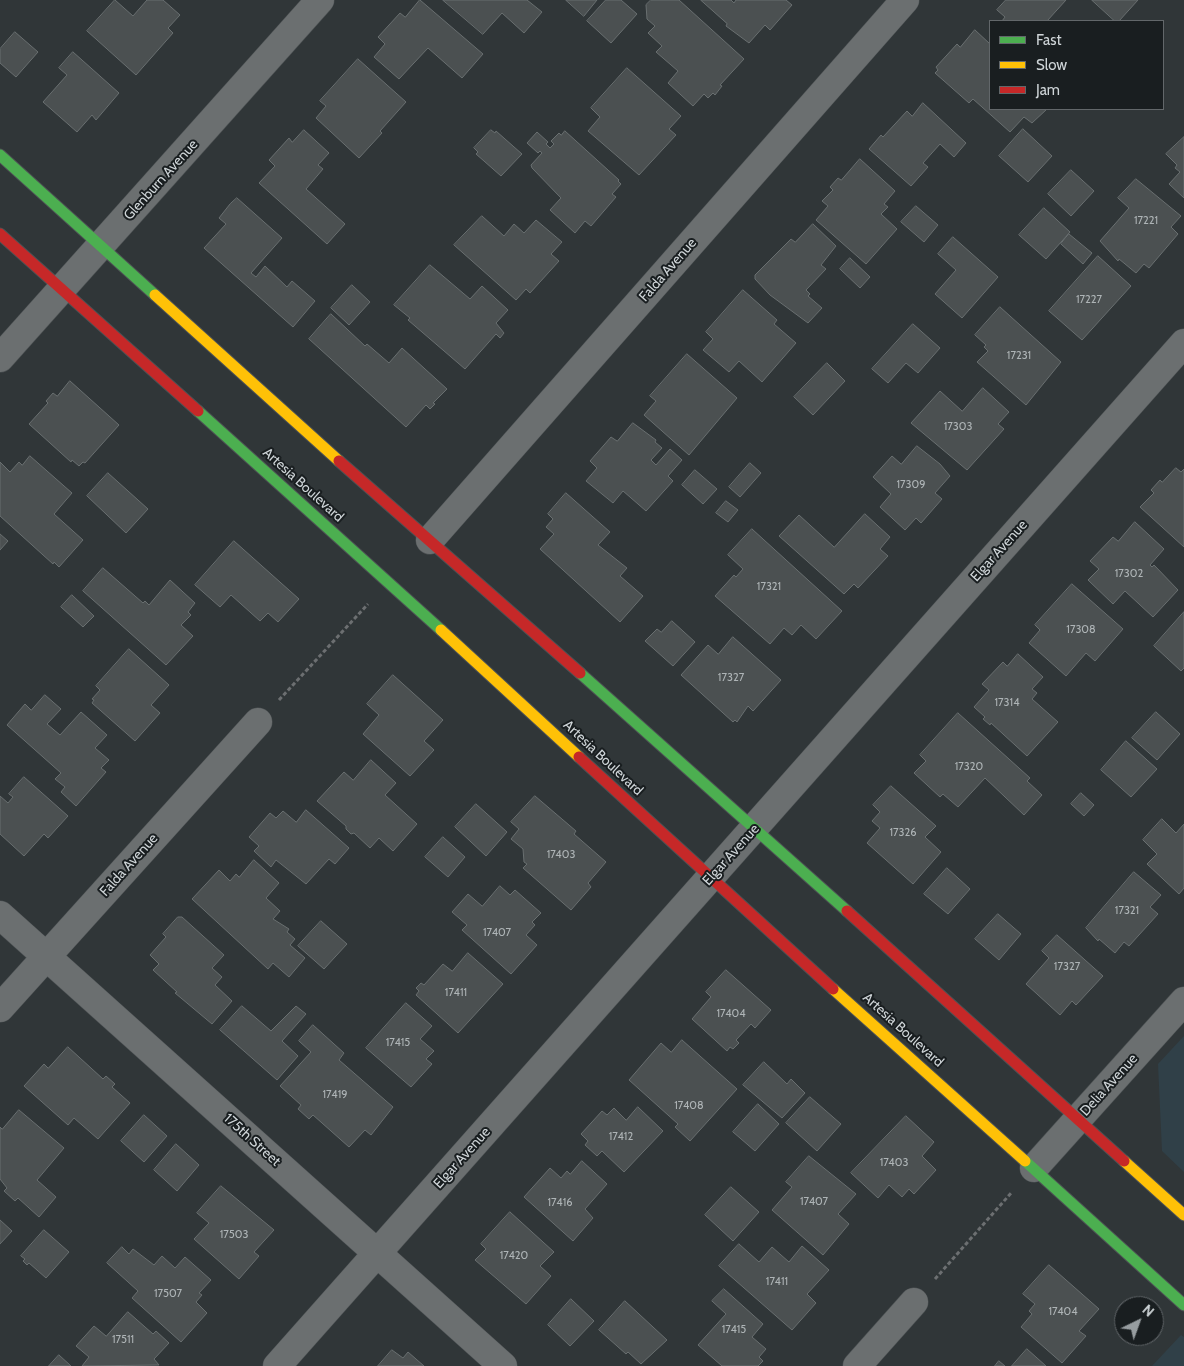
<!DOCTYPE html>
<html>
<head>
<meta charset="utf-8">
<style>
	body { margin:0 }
	#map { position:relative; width:1184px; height:1366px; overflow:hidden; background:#303638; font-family:Cabin,sans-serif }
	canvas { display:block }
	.legend { position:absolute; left:989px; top:20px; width:175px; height:90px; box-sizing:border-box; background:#191e20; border:1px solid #62676a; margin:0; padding:6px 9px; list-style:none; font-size:15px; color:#cfd5d8 }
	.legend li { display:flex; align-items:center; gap:10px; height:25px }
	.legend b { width:25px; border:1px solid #62676a }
	.north { position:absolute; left:1114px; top:1296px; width:50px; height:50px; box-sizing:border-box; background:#191e20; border:1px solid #62676a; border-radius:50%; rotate:42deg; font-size:14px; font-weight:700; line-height:20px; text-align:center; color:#cfd5d8 }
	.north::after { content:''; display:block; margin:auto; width:18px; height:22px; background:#979da0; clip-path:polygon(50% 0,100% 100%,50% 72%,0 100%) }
</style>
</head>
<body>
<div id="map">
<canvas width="1184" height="1366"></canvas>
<ul class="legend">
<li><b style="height:6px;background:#4caf50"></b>Fast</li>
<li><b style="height:6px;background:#ffc107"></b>Slow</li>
<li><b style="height:6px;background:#c62828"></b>Jam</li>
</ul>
<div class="north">N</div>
</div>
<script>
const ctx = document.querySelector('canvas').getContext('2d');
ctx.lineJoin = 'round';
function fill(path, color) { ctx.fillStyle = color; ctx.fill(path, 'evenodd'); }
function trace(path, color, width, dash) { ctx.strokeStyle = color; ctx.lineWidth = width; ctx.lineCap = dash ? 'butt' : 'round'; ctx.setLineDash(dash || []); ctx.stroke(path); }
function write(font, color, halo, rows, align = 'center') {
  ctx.font = font + ' Cabin,sans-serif'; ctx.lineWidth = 4; ctx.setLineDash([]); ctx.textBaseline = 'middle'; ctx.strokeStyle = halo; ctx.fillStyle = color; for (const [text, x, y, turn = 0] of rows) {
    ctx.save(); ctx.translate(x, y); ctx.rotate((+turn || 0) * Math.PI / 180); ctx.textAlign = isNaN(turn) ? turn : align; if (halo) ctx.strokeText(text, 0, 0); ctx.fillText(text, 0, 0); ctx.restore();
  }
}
fill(new Path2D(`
	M1184 1036V1172L1162 1151 1158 1064Z
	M1181 1335 1184 1337V1366H1152Z`), '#304048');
const building = new Path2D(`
	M115 0 133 16 147 0H163L180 15 168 28 173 33 136 75 87 31Z
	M420 0 483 54 462 78 428 48 399 79 374 57 385 44 378 37 400 13 405 17Z
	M443 0H527L542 12 524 33 502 13 483 34Z
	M566 0H597L584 16Z
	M606 0H621L637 14 611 43 587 21Z
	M651 0H679L744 59 720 85 722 86 715 95 713 93 708 98 704 94 693 106 668 83 678 71 656 52 662 46 648 33 655 26 647 19 646 5Z
	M701 0H731L734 3 736 0H786L792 5 770 30 765 25 749 43 726 26 727 24Z
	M1006 0H1066L1047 21H1002L1005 17 997 10Z
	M1092 0H1138L1119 21H1115Z
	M975 30 990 44V109H1047L1032 123 1024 117 1010 132 973 99 969 103 935 73 938 70 936 67 957 44 960 47Z
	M15 32 38 52 16 77 0 63V49Z
	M73 52 119 93 96 120 92 115 77 132 43 102 67 75 59 68Z
	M358 59 406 102 380 131 382 133 359 158 316 118 326 106 320 101Z
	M627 68 681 116 669 129 676 135 639 175 588 131 600 117 591 108Z
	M923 103 966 143 954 157 940 144 923 163 928 167 911 186 869 149 881 135 883 137 907 111 912 116Z
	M1023 129 1052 156 1028 182 999 156Z
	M304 130 329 153 318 165 323 169 306 189 345 224 327 244 259 183 275 166 269 160 289 138 292 142Z
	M491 130 495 133 496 131 522 154 501 176 476 154 478 152 474 148Z
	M565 131 619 180 618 181 621 184 612 194 616 197 591 226 585 221 575 233 550 210 561 198 532 168 531 165 542 153 540 151 538 153 527 143 537 132 548 142 546 144 550 148 554 144 551 141 559 133 561 135Z
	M1184 137V198L1169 184 1180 172 1175 168 1177 165 1166 154Z
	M860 159 895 191 884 204 888 207 881 214 897 229 866 264 816 220 828 206 822 201 833 190 830 187 838 178 841 180Z
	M1071 170 1094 191 1071 216 1048 194Z
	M1136 179 1181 216 1171 227 1178 234 1149 268 1144 264 1136 273 1119 259 1118 261 1100 241 1129 208 1118 198Z
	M237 198 282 238 251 273 256 277 265 266 287 287 292 281 315 301 293 327 204 248 226 224 219 218 230 204Z
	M916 206 938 225 924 242 901 222Z
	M1044 208 1070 232 1046 259 1019 235Z
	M482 216 504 236 514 224 524 233 536 220 562 242 551 254 559 261 530 293 526 289 516 300 454 245Z
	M813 224 836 246 821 265 826 269 806 290 810 294 808 296 822 308 808 323 770 295 755 279V275L791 239 795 242Z
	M1069 234 1092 253 1083 264 1061 244Z
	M953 237 998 277 962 318 935 294 956 270 938 254Z
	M1098 256 1131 286 1082 340 1049 311Z
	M850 258 870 277 860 288 840 269Z
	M430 265 470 299 482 286 508 310 496 323 504 333 500 338 496 334 465 369 408 320 410 318 394 305Z
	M352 285 370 302 349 325 331 308Z
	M743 290 777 320 774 324 796 343 762 382 739 361 729 372 703 350 713 339 706 332Z
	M1000 307 1061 362 1026 405 977 362 988 351 984 347 986 345 975 335Z
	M331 314 365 346 367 344 389 363 402 348 447 389 433 403 435 404 430 409 426 405 406 427 309 339Z
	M913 324 940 348 918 373 906 363 888 383 872 369Z
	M687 354 737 398 689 455 644 415 656 401 650 396Z
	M827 363 845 381 813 415 794 397Z
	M70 381 119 425 85 463 83 462 79 466 72 460 71 462 29 424 48 403 46 401 53 393 57 396Z
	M983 388 1009 412 998 424 1004 429 967 470 911 423 940 391 962 411Z
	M633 423 656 440 655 442 662 448 651 460 656 465 670 449 682 460 668 476 673 481 646 511 623 491 613 503 586 481 597 468 590 461 611 437 617 441Z
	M917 446 940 464 950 476 935 493 942 499 921 523 916 518 905 530 880 507 891 494 873 477 892 456 901 464Z
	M30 456 72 493 54 514 83 540 59 567 54 562 53 564 0 516V462L10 472 19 462 22 465Z
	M750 463 761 473 740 497 729 487Z
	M1176 468 1181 472 1184 469V547L1140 507 1154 493 1151 490 1160 480 1162 482Z
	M695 470 717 489 703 504 682 485Z
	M108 473 148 509 126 533 87 496Z
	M566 493 610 532 598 545 627 568 620 576 643 596 620 622 540 549 554 534 546 527 553 519 548 514Z
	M726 501 738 510 728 522 716 513Z
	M865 514 890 537 880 549 888 556 858 588 854 584 844 594 779 536 799 515 834 547Z
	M1135 522 1164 549 1150 565 1152 567 1154 565 1178 590 1153 617 1125 591 1113 604 1088 580 1099 569 1090 561 1113 537 1118 541Z
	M752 529 842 611 816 639 801 625 792 635 784 628 770 644 715 596 734 575 736 577 743 569 728 555Z
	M0 534 8 541 0 550Z
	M234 541 299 599 278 622 268 613 260 621 231 595 220 607 195 585Z
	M103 568 143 603 145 601 149 605 170 580 195 603 188 612 191 615 181 625 193 636 166 665 83 591Z
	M1072 584 1123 629 1095 661 1086 653 1066 676 1029 643 1040 630 1035 625Z
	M72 595 94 616 83 627 61 607Z
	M1184 612V668L1181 671 1154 646Z
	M672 621 695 642 673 666 645 641 657 629 661 632Z
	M733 637 781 680 753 711 748 706 737 722 735 720 733 722 681 675 708 645 718 654Z
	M129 649 169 685 151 705 160 713 135 741 92 703 94 700 92 699 100 690 96 686Z
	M1018 654 1043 677 1032 689 1037 693 1032 699 1058 722 1027 756 991 723 990 725 983 719 985 717 974 707 989 690 982 684 1003 662 1007 666Z
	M393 675 443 720 424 741 434 750 410 776 363 734 379 715 367 704Z
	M45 695 61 709 47 724 60 735 81 712 107 735 95 748 109 760 101 768 106 772 76 806 61 792 65 787 55 779 61 773 7 725 25 704 31 710Z
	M1156 712 1180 734 1157 760 1132 738Z
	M958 713 1030 778 1027 781 1042 795 1024 815 985 778 958 807 943 794 940 797 914 773 926 761 920 755Z
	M1126 741 1157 769 1131 797 1101 770Z
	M371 760 396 783 385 795 417 824 393 851 379 838 370 848 354 833 351 834 346 829V826L317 801 344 772 353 780Z
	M24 777 68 816 48 838 44 834 24 856 0 834V796L8 803 13 797 9 794Z
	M891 786 936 826 925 837 941 852 913 884 867 843 880 828 872 821 880 812 873 805Z
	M1081 793 1094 805 1084 816 1071 804Z
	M535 796 576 831 574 834 606 862 588 883 591 887 571 910 523 868 527 864 524 862 523 849 511 839 519 829 511 822Z
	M476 804 507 832 486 856 455 827Z
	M306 810 349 848 335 864 329 859 306 884 276 860 271 867 254 851 259 846 249 837 270 813 276 818 283 811 296 822Z
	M1162 819 1176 833 1184 824V888L1179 894 1147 864 1157 854 1143 840Z
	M443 837 465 857 448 877 425 857Z
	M254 860 279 883 266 898 280 911 273 919 289 929 287 932 295 939 290 945 305 958 289 977 273 963 268 969 192 899 219 870 230 881 236 874 239 877Z
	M947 868 970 889 948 914 924 894Z
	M1134 872 1161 895 1150 907 1158 914 1129 946 1124 942 1115 953 1099 939 1098 941 1086 928Z
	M500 886 510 895 515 890 541 913 532 922 535 925 526 935 537 945 511 974 462 930 467 925 452 912 468 894 482 906Z
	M998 914 1021 934 999 960 975 939Z
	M178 917H182L224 955 212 968 222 977 215 985 232 1001 212 1024 175 993 177 992 153 970 159 964 150 955 166 937 163 934Z
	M321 921 347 944 324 969 298 946Z
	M1057 935 1103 976 1076 1005 1072 1001 1060 1015 1026 984 1049 958 1042 951Z
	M468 953 503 984 458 1033 416 995 419 991 416 988 421 983 424 985 443 964 452 971Z
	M726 970 771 1010 755 1028 751 1024 736 1040 739 1043 733 1049 730 1047 727 1051 692 1019 711 997 706 992Z
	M406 1003 432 1026 420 1039 434 1051 426 1059 432 1064 411 1087 366 1048Z
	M242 1006 271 1031 296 1006 306 1014 282 1041 298 1056 277 1080 220 1030Z
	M313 1025 344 1053 339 1060 393 1107 371 1135 365 1130 349 1147 313 1115 309 1119 298 1109 301 1105 280 1086 311 1052 299 1041Z
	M682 1040 737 1089 690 1141 675 1127 678 1124 629 1080 661 1043 671 1052Z
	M68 1047 103 1079 106 1076 115 1084 112 1087 130 1103 98 1139 74 1118 68 1125 24 1086 44 1064 48 1068Z
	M764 1062 787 1084 791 1079 805 1093 782 1118 743 1085Z
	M810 1097 841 1124 817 1151 786 1123Z
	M758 1104 779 1124 755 1151 733 1132Z
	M638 1107 663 1131 624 1172 602 1151 597 1156 585 1145 588 1141 581 1134 602 1111 607 1115 614 1108 626 1120Z
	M19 1110 64 1148 37 1180 56 1197 39 1217 18 1198 15 1201 4 1191 7 1188 0 1179V1127L2 1129Z
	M144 1115 167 1136 144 1162 121 1141Z
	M906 1116 934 1142 922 1156 936 1170 914 1194 909 1189 902 1197 889 1185 878 1198 851 1173Z
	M176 1144 199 1165 177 1191 154 1170Z
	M809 1156 856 1194 838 1214 849 1224 823 1255 772 1210 792 1187 786 1182Z
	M582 1161 607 1184 585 1209 593 1218 573 1241 524 1197 550 1168 561 1178 567 1171 570 1174Z
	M221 1186 274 1230 254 1252 259 1256 239 1279 194 1239 209 1223 197 1213Z
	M731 1187 759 1212 733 1241 705 1215Z
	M510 1212 554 1252 540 1266 551 1276 526 1304 475 1260 486 1249 481 1244Z
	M0 1220 12 1231 0 1244Z
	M44 1230 69 1252 46 1278 29 1263 27 1265 23 1261 25 1259 21 1256Z
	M739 1244 759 1262 772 1247 789 1262 802 1246 829 1270 807 1294 816 1303 792 1330 719 1266Z
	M122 1247 129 1254 133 1249 154 1265 162 1256 175 1268 185 1257 211 1280 199 1293 202 1295 196 1302 207 1313 181 1342 132 1298 138 1291 107 1263Z
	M1049 1265 1099 1309 1079 1331 1086 1336 1062 1363 1021 1327 1032 1314 1029 1311 1035 1304 1023 1294Z
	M724 1289 763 1324 752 1337 766 1349 759 1357 763 1361 758 1366H722L698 1345 726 1314 712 1301Z
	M571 1299 594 1321 570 1346 548 1325Z
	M625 1301 667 1340 641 1364 628 1352 626 1354 599 1330Z
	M128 1312 153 1334 156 1331 169 1343 154 1359 159 1365 82 1366 89 1357 76 1346 94 1326 106 1336Z
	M1027 1349 1046 1366H1012Z
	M392 1350 403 1358 408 1352 424 1366H378Z
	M59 1355 71 1366H49Z
	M999 1361 1005 1366H995Z`);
fill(building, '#4b5051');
trace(building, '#696f70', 1);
const street = new Path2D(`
	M0 358 320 0
	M430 540 905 0
	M0 915 503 1366
	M0 1008 258 722
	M1034 1168 1184 1001
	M277 1366 1184 343
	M857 1366 914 1302`);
const fast = new Path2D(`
	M0 155 155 295
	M198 411 441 630
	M580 673 847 911
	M1025 1161 1184 1305`);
const slow = new Path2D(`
	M155 295 339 461
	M441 630 579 757
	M833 989 1025 1161
	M1124 1161 1184 1215`);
const jam = new Path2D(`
	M0 234 198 411
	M339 461 580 673
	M579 757 833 989
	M847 911 1124 1161`);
trace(street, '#4d5254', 29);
trace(fast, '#4d5254', 13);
trace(slow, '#4d5254', 13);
trace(jam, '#4d5254', 13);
trace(new Path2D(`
	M279 700 368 604
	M935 1279 1012 1192`), '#6c6f71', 3, [4, 2.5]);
trace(street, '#6b6f70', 28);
trace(fast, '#4caf50', 11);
trace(slow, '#ffc107', 11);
trace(jam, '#c62828', 11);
write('11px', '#aeb4b6', null, [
	["17221",1146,221],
	["17227",1089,300],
	["17231",1019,356],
	["17303",958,427],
	["17309",911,485],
	["17302",1129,574],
	["17321",769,587],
	["17308",1081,630],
	["17327",731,678],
	["17314",1007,703],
	["17320",969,767],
	["17326",903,833],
	["17403",561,855],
	["17321",1127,911],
	["17407",497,933],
	["17327",1067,967],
	["17411",456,993],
	["17404",731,1014],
	["17415",398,1043],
	["17419",335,1095],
	["17408",689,1106],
	["17412",621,1137],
	["17403",894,1163],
	["17407",814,1202],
	["17416",560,1203],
	["17503",234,1235],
	["17420",514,1256],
	["17411",777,1282],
	["17507",168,1294],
	["17404",1063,1312],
	["17415",734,1330],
	["17511",123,1340]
]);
write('14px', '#cfd5d8', '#191e20', [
	["Glenburn Avenue",161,180,-48],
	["Falda Avenue",668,270,-49],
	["Artesia Boulevard",303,485,42],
	["Elgar Avenue",999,551,-48],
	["Artesia Boulevard",603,758,43],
	["Elgar Avenue",731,855,-48],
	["Falda Avenue",129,865,-48],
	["Artesia Boulevard",903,1030,42],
	["Delia Avenue",1109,1085,-48],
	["175th Street",252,1140,42],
	["Elgar Avenue",462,1158,-48]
]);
</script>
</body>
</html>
